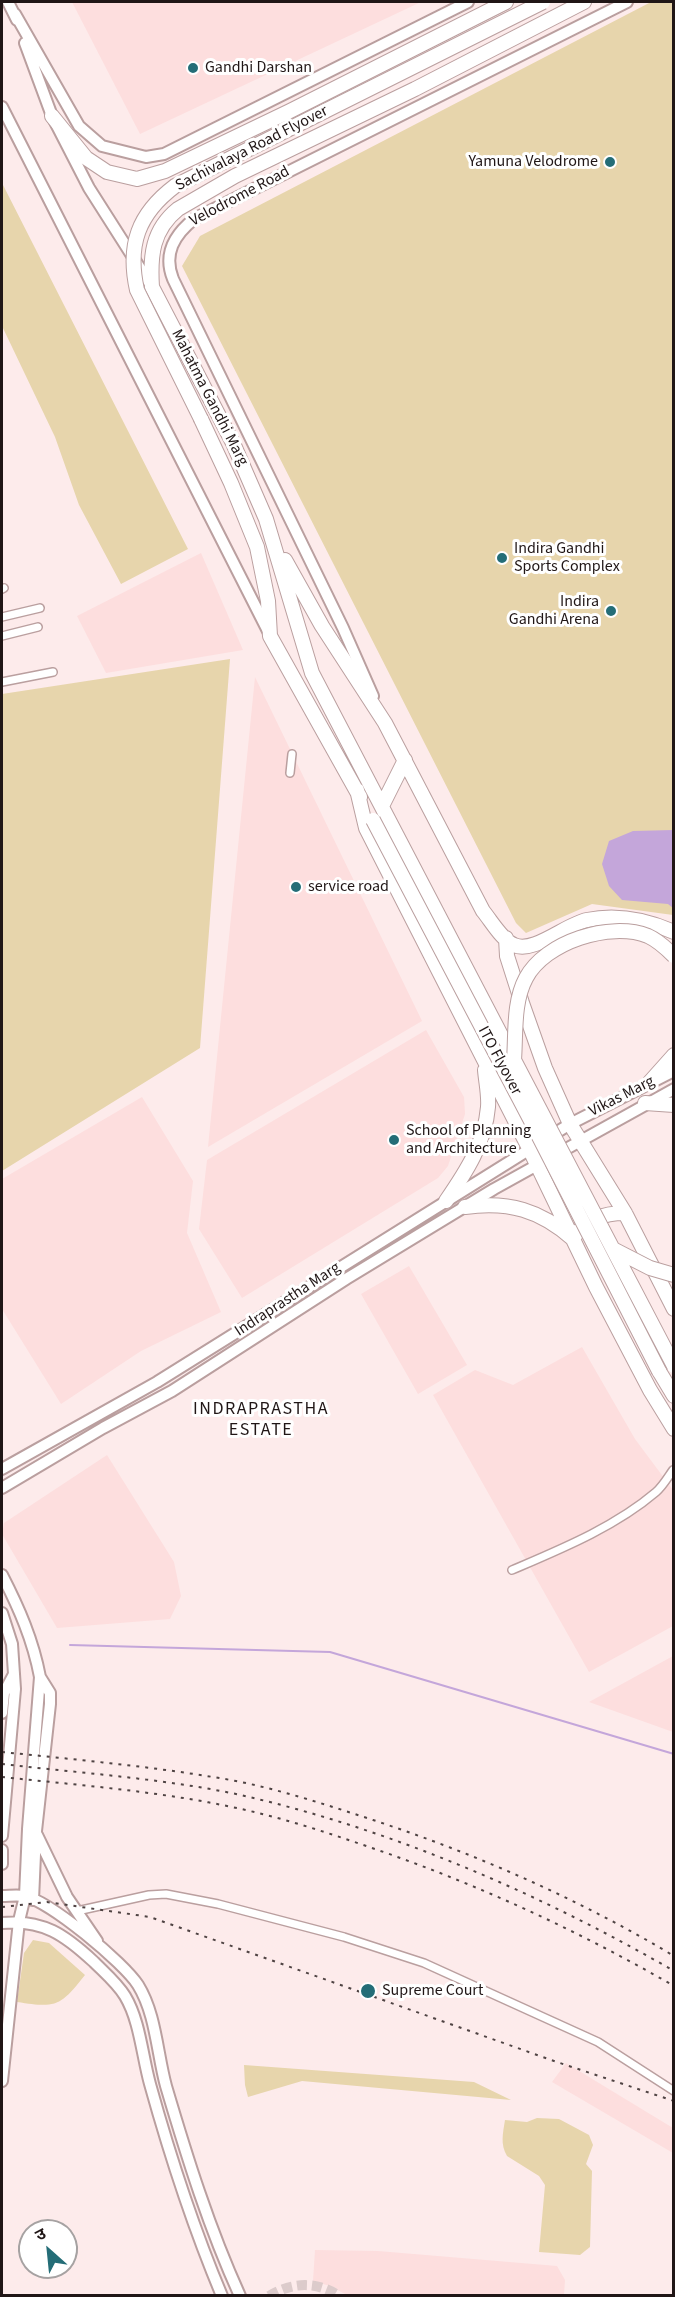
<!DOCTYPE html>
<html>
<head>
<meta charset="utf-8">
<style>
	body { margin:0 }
	#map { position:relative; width:675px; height:2297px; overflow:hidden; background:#fdebeb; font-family:"Source Sans 3","Noto Sans Devanagari",sans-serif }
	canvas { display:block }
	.frame { position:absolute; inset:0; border:3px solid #201616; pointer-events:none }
	.north { position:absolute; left:18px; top:2219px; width:60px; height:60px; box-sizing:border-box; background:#fff; border:2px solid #a6a2a2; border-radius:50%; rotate:333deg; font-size:16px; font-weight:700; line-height:24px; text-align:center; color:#201616 }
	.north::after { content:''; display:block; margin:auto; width:21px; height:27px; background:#246d77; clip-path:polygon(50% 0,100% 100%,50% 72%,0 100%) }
</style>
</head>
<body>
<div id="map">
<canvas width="675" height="2297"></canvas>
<div class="frame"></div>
<div class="north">उ</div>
</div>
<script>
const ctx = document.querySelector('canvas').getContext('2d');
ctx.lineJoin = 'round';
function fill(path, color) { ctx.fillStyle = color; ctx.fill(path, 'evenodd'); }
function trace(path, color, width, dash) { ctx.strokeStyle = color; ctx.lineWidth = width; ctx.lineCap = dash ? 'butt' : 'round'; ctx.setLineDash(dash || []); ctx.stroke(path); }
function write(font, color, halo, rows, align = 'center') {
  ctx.font = font + ' "Source Sans 3",sans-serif'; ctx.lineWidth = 6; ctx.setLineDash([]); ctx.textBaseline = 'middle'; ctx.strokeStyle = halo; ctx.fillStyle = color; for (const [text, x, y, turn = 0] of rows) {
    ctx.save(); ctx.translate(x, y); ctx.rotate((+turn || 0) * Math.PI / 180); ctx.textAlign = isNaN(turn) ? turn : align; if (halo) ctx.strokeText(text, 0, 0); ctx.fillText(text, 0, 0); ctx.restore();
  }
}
fill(new Path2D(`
	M72 2H421L140 134Z
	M201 553 243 650 106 673 77 616Z
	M255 677 422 1021 208 1147Z
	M426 1030 464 1097 465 1114 448 1166 438 1178 242 1298 199 1229 207 1160Z
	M142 1097 193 1181 187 1233 221 1312 141 1351 61 1404 2 1309V1179Z
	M409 1266 467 1365 418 1394 361 1294Z
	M582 1347 635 1439 673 1490V1626L589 1672 433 1395 475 1370 513 1385Z
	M107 1455 174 1562 181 1596 170 1619 57 1628 2 1534 4 1523Z
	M673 1656V1732L589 1702Z
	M566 2063 673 2128V2153L552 2082Z
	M315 2250 378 2251 557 2266 565 2280 564 2295H347L330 2286 313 2281Z`), '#fddede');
fill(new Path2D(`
	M651 2H673V915L592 904 526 933 516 923 182 266 200 236Z
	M2 183 188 549 121 584 79 505 55 437 2 326Z
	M230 659 200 1048 2 1171V694Z
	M33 1940 49 1943 85 1975C60 2007 56 2008 17 2002L24 1953Z
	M244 2065 474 2082 511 2100 302 2081 248 2097 245 2085Z
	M537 2118 559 2119 589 2135 593 2145 586 2164 592 2171 590 2247 580 2255 539 2252 545 2185 539 2176 507 2156C500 2144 503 2133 505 2120L527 2122Z`), '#e7d5ac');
fill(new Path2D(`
	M673 830V908L668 904 622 900 609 886 602 864 609 841 633 831Z`), '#c4a6da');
trace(new Path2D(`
	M70 1645 330 1652 674 1754`), '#c4a6da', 2);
trace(new Path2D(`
	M269 2296C292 2282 317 2281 339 2296`), '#dccbcb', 10, [10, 5]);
const street = new Path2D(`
	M2 589 4 588
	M2 617 40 608
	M2 636 38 627
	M2 682 53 672
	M290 773 292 754
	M512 1570C561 1549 615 1527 656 1492 663 1486 668 1477 673 1470
	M77 1911 149 1895 166 1894 218 1904 344 1937 424 1963 598 2042 674 2091`);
const secondary = new Path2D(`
	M8 2 17 20
	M15 14 79 126 102 146 146 157 164 154 468 2
	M25 43 52 116 89 188 152 287
	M2 107 269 633
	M373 696 343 628 173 279C163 254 174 235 194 219L627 2
	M2 1469 157 1382 570 1124 674 1071
	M2 1488 103 1428 172 1391 346 1279 494 1189 674 1089
	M2 1575C19 1608 33 1640 40 1677L28 1829 25 1896 19 1921 2 2081
	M2 1613 12 1644 15 1689 2 1836
	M2 1713 4 1693 14 1674
	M37 1835 67 1897 97 1941
	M2 1850V1864
	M2 1896C9 1896 17 1895 24 1896 50 1901 124 1963 138 1985 156 2014 157 2053 166 2086 187 2157 209 2228 240 2296
	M33 1900 36 1831 50 1704V1693L40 1677
	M2 1923C43 1919 65 1935 94 1962 105 1973 117 1983 125 1996 140 2021 142 2055 150 2084 170 2156 193 2227 222 2296`);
const highway = new Path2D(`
	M52 116 86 158 107 172 137 179 165 171 290 111 506 2
	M201 419 231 483 257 547 268 601 270 636 360 797
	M285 560 322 626 385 723 483 911C492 922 502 940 514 945 534 954 566 924 587 920 616 914 647 920 674 932
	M357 790 366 828 529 1148 596 1287 650 1390 674 1429
	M382 806 405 760
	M506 938 507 956 522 1003 545 1068 570 1124 625 1213 674 1309
	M514 1060 312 673 266 519 233 443 152 287C150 256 152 230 178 209L235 176 415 89 584 2
	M649 1083 674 1055
	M645 1103 674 1105
	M446 1201C466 1172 485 1143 488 1107 489 1095 486 1082 485 1070
	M465 1207C509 1201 540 1210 573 1239 583 1220 604 1213 625 1213
	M659 1371 674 1396`);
trace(street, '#ba9f9f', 10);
trace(secondary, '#ba9f9f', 14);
trace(highway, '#ba9f9f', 16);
trace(street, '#fff', 7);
trace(secondary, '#fff', 10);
trace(highway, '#fff', 14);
trace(new Path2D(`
	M2 1752C80 1760 159 1767 236 1781 281 1790 324 1804 367 1818 474 1853 577 1898 674 1956
	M2 1764C79 1773 159 1778 236 1794 389 1828 539 1893 674 1971
	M2 1777C78 1785 156 1791 232 1807 280 1817 326 1832 372 1848 477 1884 577 1930 674 1986
	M2 1907 47 1902 150 1917 554 2061 674 2101`), '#4f4343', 2, [3, 6]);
const highwayBridge = new Path2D(`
	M201 419 137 290C127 245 138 214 175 186L543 2
	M373 820 530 1119 659 1371
	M674 956C667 949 657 940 648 936 610 921 545 942 526 978 513 1002 516 1034 514 1060L674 1366
	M613 1249 650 1268 674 1275`);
trace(highwayBridge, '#ba9f9f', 16, []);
trace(highwayBridge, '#fff', 14);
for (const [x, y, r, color] of [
	[193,68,6,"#246d77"],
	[610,162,6,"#246d77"],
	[502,558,6,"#246d77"],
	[611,611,6,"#246d77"],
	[296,887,6,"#246d77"],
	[394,1140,6,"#246d77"],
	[368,1991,8,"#246d77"]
]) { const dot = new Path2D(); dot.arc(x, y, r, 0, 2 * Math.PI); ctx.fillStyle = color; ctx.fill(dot); trace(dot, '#fff', 2); }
write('16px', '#201616', '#fff', [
	["Gandhi Darshan",205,68],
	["Yamuna Velodrome",598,162,"right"],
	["Indira Gandhi",514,549],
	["Sports Complex",514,567],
	["Indira",599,602,"right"],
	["Gandhi Arena",599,620,"right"],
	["service road",308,887],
	["School of Planning",406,1131],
	["and Architecture",406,1149],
	["Supreme Court",382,1991]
], 'left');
write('16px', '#201616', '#fff', [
	["Sachivalaya Road Flyover",252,149,-27],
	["Velodrome Road",240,197,-28],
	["Mahatma Gandhi Marg",209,398,63],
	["ITO Flyover",499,1061,62],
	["Vikas Marg",622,1097,-27],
	["Indraprastha Marg",288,1300,-33]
]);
ctx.letterSpacing = '1.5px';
write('18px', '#201616', '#fff', [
	["INDRAPRASTHA",261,1410],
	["ESTATE",261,1431]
]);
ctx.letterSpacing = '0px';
</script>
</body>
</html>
